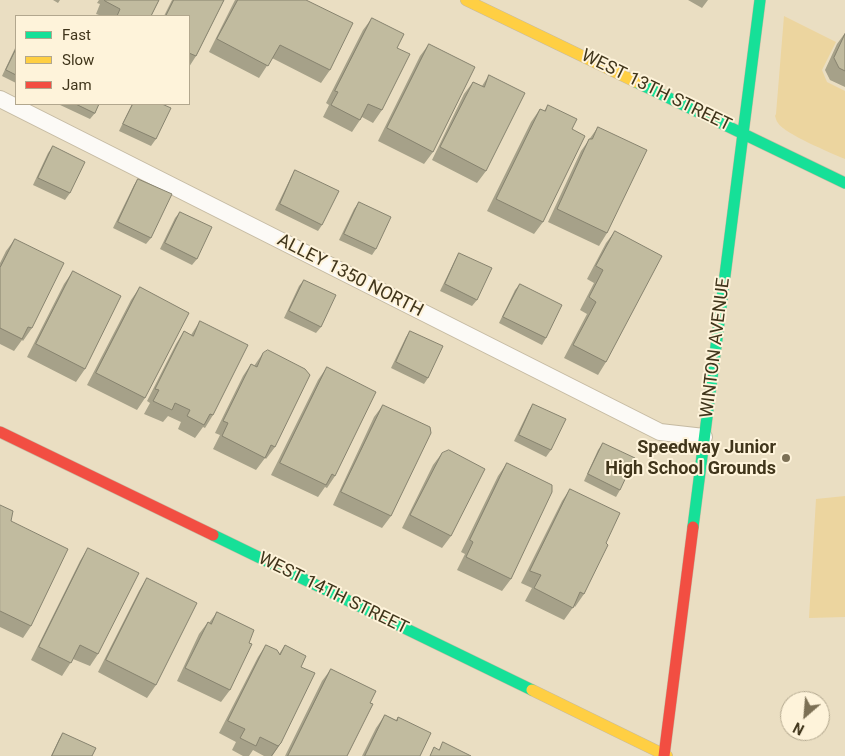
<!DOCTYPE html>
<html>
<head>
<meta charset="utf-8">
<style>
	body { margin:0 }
	#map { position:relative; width:845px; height:756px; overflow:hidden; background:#eadec2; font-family:Roboto,sans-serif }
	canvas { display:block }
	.legend { position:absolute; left:15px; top:15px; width:175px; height:90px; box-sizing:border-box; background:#fef3da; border:1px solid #b2a78e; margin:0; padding:6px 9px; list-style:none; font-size:15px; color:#40351b }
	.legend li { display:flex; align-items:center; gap:10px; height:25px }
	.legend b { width:25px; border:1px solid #b2a78e }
	.north { position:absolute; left:780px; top:691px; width:50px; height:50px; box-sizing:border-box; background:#fef3da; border:1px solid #b2a78e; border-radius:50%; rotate:207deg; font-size:14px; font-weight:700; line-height:20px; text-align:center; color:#40351b }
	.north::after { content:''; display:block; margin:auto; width:18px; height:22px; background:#7c7055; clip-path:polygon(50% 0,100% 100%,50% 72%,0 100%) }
</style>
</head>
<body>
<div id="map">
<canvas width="845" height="756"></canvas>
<ul class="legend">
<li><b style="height:6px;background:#16e098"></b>Fast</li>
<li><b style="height:6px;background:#ffcf43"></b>Slow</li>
<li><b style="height:6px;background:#f24e42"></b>Jam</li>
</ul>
<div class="north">N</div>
</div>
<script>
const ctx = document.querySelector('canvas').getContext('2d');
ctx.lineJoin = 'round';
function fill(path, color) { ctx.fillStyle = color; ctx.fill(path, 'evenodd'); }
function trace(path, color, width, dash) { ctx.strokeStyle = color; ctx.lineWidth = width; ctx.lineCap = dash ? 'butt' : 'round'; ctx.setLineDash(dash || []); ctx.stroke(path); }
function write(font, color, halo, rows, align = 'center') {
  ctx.font = font + ' Roboto,sans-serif'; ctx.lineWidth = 4; ctx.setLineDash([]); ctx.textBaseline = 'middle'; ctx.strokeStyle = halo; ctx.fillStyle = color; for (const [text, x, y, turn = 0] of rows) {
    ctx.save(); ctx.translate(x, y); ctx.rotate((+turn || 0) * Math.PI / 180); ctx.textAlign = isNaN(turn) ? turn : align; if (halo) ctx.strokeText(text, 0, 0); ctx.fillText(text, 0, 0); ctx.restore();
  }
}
fill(new Path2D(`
	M784 16 836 42 822 70 827 82 845 91V159C831 153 785 134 778 123 776 121 776 118 775 116L776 114Z
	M845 496V617L809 618 816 499Z`), '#ecd59f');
const lane = new Path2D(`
	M0 99 660 432 704 437`);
const fast = new Path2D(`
	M636 82 845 183
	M693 527 760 0
	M213 535 532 690`);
const slow = new Path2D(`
	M466 0 636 82
	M532 690 667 756`);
const jam = new Path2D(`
	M0 432 213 535
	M664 756 693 527`);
trace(lane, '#c5baa2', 18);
trace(fast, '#c5baa2', 12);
trace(slow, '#c5baa2', 12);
trace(jam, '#c5baa2', 12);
trace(lane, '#fcfaf6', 16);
trace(fast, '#16e098', 11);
trace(slow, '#ffcf43', 11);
trace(jam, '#f24e42', 11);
fill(new Path2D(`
	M53 0H60L58 3Z
	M99 0H159L151 16H102L96 14 100 4 97 3Z
	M172 0H224L196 56 189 67V16H164Z
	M235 0H306L330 70 321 83 272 58 259 78 209 52Z
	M688 0H708L702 8Z
	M372 18 397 48 382 110 373 123 362 117 352 132 323 117 329 105 326 103 363 30Z
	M845 33V87L830 80 825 70 837 44Z
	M429 44 433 152 424 164 378 141 420 56Z
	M16 46V83L2 76Z
	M489 75 486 171 477 183 432 160 464 94 473 82 482 86Z
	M58 104H99L95 113 90 119Z
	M132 104H162L156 139 151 146 119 131Z
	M548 105 572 129 543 222 534 234 487 211 531 122 540 109 544 111Z
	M598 127 607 233 599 246 548 222 581 151Z
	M53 146 70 193 65 200 33 185 48 153Z
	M295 170 322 225 318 231 275 210 291 177Z
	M138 179 151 238 146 244 113 228 134 185Z
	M359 202 376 249 372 255 339 240 354 209Z
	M180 212 197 259 192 265 160 249 175 218Z
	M615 231 606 362 598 375 564 358 587 314 580 310 594 283 587 279 606 243Z
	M15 239 32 328 23 341 22 340 14 351 0 344V263L6 251Z
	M459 253 477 300 472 306 440 291 455 260Z
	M73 271 85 369 76 382 27 357 64 284Z
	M304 280 321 327 316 333 284 318 299 286Z
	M520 284 546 338 542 345 499 323 515 290Z
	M140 287 145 398 137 410 87 385 131 300Z
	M200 321 213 415 205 428 203 427 195 438 178 429 181 422 168 416 163 422 144 414 150 403 147 401 176 344 184 331 191 335Z
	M410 331 428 378 424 384 391 368 406 337Z
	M263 353 275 447 266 459 265 458 256 470 213 449 220 435 215 433 243 376 251 364 254 366Z
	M327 367 335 476 327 488 325 487 318 497 271 475 318 380Z
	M533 404 551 450 546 457 514 441 529 410Z
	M383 405 391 516 382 528 333 505 374 417Z
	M603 443 620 490 616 497 584 481 598 450Z
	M442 453 451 536 442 548 402 528 433 465Z
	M507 463 511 579 502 591 457 570 465 554 461 552 498 476Z
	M570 489 606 543 584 594 575 607 574 606 564 620 525 601 532 588 521 583 562 501Z
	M0 505 11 521 31 626 23 638 0 627Z
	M88 548 98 654 90 666 73 659 62 676 31 660 80 561Z
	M147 578 156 685 147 698 98 672 139 591Z
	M217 612 249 643 230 690 221 702 177 681 199 634 208 622 209 623Z
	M266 645 279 654 285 645 301 667 281 743 272 756H264L253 750 249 756H243L232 750 236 742 219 733 258 657Z
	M331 669 370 703 347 756H285L322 681Z
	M385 715 396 720 398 717 420 756H362L376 728Z
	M63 733 92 756H51L59 739Z`), '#a6a189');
fill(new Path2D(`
	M281 743 272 756H271L278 746Z`), '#87836f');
const building = new Path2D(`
	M105 0H159L151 16H117L120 9 105 1Z
	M174 0H224L196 56 189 53V16H166Z
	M238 0H306L353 23 330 70 280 45 268 66 217 39Z
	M372 18 404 34 397 48 410 54 382 110 368 104 360 120 331 105 338 92 335 91Z
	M845 34V71L839 68 834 58Z
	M429 44 475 67 433 152 387 128Z
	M16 49V75L6 70Z
	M489 75 525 93 486 171 440 147 473 82 484 87Z
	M76 104H99L95 113Z
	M133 104H162L171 108 156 139 123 124Z
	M548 105 577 119 572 129 585 136 543 222 496 199 540 109 545 111Z
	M598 127 647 150 607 233 557 209 589 139H592Z
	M53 146 85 162 70 193 38 178Z
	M295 170 339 191 322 225 280 204Z
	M138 179 172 194 151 238 118 222Z
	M359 202 391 217 376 249 344 234Z
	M180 212 212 227 197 259 165 243Z
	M615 231 662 256 606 362 573 345 596 302 589 297 603 270 596 266Z
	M15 239 64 263 32 328 28 327 22 339 0 328V268Z
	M459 253 492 268 477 300 445 284Z
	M73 271 121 296 85 369 36 344Z
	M304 280 336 295 321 327 289 311Z
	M520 284 562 305 546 338 503 317Z
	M140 287 189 313 145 398 96 373Z
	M200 321 248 345 213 415 210 414 204 425 187 416 190 410 175 403 172 410 153 401 159 390 155 389 184 331 193 336Z
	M410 331 443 346 428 378 396 362Z
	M268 350 305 369 310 375 275 447 271 445 265 458 222 436 228 423 223 421 251 364 257 367 263 353Z
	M327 367 376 392 335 476 332 474 326 485 280 463Z
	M533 404 566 419 551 450 519 435Z
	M383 405 430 427 431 433 391 516 341 492Z
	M603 443 635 458 620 490 588 474Z
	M449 450 485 469 451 536 410 515 442 453Z
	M507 463 552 485V492L511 579 466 557 473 542 470 540Z
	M570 489 620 513 606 543 608 545 584 594 580 592 573 608 534 588 541 575 530 571Z
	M0 505 13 511 11 521 68 549 31 626 0 611Z
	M88 548 139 573 98 654 80 645 71 663 39 647Z
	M147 578 197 603 156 685 106 660Z
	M217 612 254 630 249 643 252 644 230 690 185 668 208 622 211 624Z
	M266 645 277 650 280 655 285 645 306 656 301 667 315 673 281 743 278 746 260 737 256 746 240 738 245 729 228 721Z
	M331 669 376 691 370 703 373 704 347 756H288Z
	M385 715 397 721 398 717 431 733 420 756H365Z
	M63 733 96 748 92 756H52Z
	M443 742 471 756H430L434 747 439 750Z`);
fill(building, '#c1bb9f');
trace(building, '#87836f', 1);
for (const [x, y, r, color] of [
	[786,458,5,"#7c7055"]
]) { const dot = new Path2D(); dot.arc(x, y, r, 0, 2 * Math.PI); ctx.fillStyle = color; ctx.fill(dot); trace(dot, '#fef3da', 2); }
write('18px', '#40351b', '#fef3da', [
	["WEST 13TH STREET",656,91,26],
	["ALLEY 1350 NORTH",350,276,27],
	["WINTON AVENUE",716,348,-83],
	["WEST 14TH STREET",333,594,26]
]);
write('bold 18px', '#40351b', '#fef3da', [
	["Speedway Junior",776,448],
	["High School Grounds",776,469]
], 'right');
</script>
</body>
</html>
